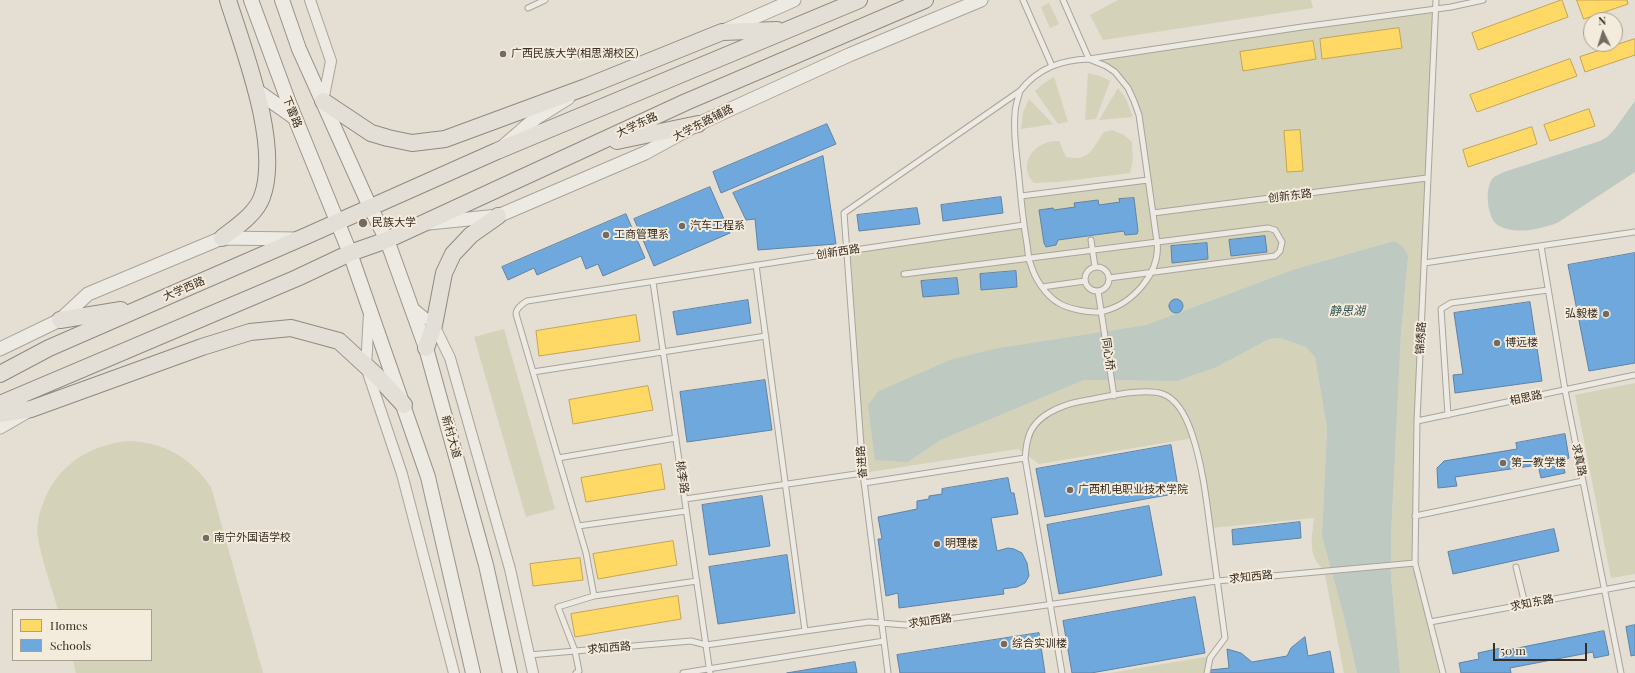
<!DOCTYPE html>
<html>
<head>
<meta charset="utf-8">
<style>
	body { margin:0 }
	#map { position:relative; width:1635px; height:673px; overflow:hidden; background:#e4ded3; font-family:"Playfair Display",serif }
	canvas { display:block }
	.legend { position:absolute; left:12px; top:609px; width:140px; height:52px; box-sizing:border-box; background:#f3ebdb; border:1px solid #a99f91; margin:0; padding:5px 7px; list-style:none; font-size:12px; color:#392c23 }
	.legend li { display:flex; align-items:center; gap:8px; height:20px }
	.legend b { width:20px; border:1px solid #a99f91 }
	.north { position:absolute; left:1583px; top:12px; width:40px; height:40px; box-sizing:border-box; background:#f3ebdb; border:1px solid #a99f91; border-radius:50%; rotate:356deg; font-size:11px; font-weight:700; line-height:16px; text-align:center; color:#392c23 }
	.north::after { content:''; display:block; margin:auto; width:14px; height:18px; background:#756a61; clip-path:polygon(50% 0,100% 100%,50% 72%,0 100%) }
	.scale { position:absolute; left:1493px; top:643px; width:94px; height:18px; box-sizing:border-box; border:2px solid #392c23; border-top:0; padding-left:5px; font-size:12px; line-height:14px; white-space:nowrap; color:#392c23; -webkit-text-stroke:3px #f3ebdb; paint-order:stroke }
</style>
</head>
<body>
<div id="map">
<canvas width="1635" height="673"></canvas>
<ul class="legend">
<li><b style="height:11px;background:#ffd966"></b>Homes</li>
<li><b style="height:11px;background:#6fa8dc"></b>Schools</li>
</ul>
<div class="north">N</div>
<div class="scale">50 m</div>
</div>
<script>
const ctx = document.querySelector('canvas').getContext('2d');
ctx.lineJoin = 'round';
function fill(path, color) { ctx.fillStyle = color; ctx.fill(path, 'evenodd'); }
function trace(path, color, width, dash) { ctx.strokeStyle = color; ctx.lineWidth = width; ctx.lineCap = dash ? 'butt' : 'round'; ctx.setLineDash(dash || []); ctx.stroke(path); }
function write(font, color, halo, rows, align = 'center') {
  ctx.font = font + ' "Playfair Display","Noto Sans SC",serif'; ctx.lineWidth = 4; ctx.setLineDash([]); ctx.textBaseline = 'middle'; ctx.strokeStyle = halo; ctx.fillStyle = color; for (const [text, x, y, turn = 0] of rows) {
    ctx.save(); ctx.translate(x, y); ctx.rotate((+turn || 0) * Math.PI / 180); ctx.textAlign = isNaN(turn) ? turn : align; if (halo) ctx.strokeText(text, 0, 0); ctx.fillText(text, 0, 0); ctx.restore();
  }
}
fill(new Path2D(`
	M1118 0H1311L1313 8 1103 40 1090 15Z
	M1049 3 1059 24 1050 28 1041 7Z
	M1436 9 1427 178 1415 563 1443 673H1400L1391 576V535L1401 334 1408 257 1394 241 1295 269 1146 325 998 348 908 462 941 440 1084 380 1177 381 1217 367 1269 339 1280 338 1307 347 1315 356 1327 429 1322 536 1344 617 1357 673H1344L1324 570C1307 555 1312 539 1314 518L1210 528 1193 438 1039 464 1018 449 863 473 848 251 1024 225 1021 196 1148 180 1139 115 1120 77 1089 59ZM1399 28 1402 48 1322 59 1320 39ZM1313 41 1316 59 1243 70 1240 52ZM1300 130 1303 171 1287 172 1284 131ZM1134 198 1138 231 1137 234 1125 235 1124 231 1058 240 1056 245 1046 247 1044 243 1039 210 1052 208 1054 210 1075 207V203L1098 200 1099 205 1120 202V199ZM1265 237 1266 252 1231 255 1229 240ZM1207 243 1208 259 1173 263ZM1016 271 1017 287 982 290 980 274ZM957 278 959 294 923 297 922 281Z
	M1088 73 1100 76 1110 81 1096 119 1085 120Z
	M1054 77 1068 122 1058 124 1035 91 1044 83Z
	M1118 88 1126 99 1133 117 1099 120Z
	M1029 99 1053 124 1021 129 1023 112Z
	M1112 130 1124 135 1132 142 1133 160 1130 173 1058 182 1034 183C1016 164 1035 140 1059 141L1066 157C1091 162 1092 148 1104 132Z
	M504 329 555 509 526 517 474 337Z
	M1635 383V574L1611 578 1575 395Z
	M128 441C164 442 191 458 211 487L263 673H76L73 660H151V610H58C52 587 41 559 38 537 36 527 39 513 43 504 56 466 89 445 128 441Z
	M1211 656 1207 673H1110Z`), '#d4d2b8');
fill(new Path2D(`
	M1635 101V172L1557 223C1540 229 1516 235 1499 226 1487 220 1484 188 1493 178 1496 175 1501 174 1504 172L1600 141 1607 137 1614 130Z
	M1394 241C1401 245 1406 249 1408 257L1401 334 1391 535V577L1400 673H1357L1344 617 1322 536 1327 429 1315 357 1306 347 1280 338 1269 339 1217 367 1177 381 1084 380 941 440 908 462 875 460 868 405 879 391 950 360 998 348 1146 325 1295 269Z`), '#bdc9c1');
const homes = new Path2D(`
	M1562 0 1568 17 1478 50 1472 33Z
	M1577 0H1627L1628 4 1584 19Z
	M1399 28 1402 48 1322 59 1320 39Z
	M1635 39V55L1585 72 1580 57Z
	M1313 41 1316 59 1243 71 1240 52Z
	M1570 59 1577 76 1477 112 1470 95Z
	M1589 109 1595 126 1550 141 1544 125Z
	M1532 127 1537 144 1468 167 1463 150Z
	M1300 130 1303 171 1287 172 1284 131Z
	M636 315 640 341 539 356 536 331Z
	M648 386 653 410 573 424 569 400Z
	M661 464 665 489 586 502 581 478Z
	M673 541 677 565 598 579 593 554Z
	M580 558 583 580 533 586 530 564Z
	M678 596 681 619 575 637 571 614Z`);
fill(homes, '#ffd966');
trace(homes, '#c4a552', 1);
const schools = new Path2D(`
	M827 124 836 144 721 193 713 172Z
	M823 156 836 244 758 250 755 219 746 220 733 193Z
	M710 187 730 233 654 266 634 219Z
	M1001 197 1003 213 943 221 941 205Z
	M1134 198 1138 231 1137 234 1125 235 1124 231 1058 240 1056 245 1046 247 1044 243 1039 210 1053 208 1054 210 1075 207 1074 203 1098 200 1099 205 1120 202 1119 199Z
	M917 208 920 224 859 231 857 215Z
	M626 214 645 258 603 276 598 264 586 269 581 256 537 275 534 268 508 280 502 267Z
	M1265 236 1267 252 1231 256 1229 240Z
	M1207 243 1208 259 1172 263 1171 246Z
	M1635 253V363L1589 371 1568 265Z
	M1016 271 1017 287 981 290 980 274Z
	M957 278 959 294 923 297 921 281Z
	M1169 306a7 7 0 1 1 14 0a7 7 0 1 1-14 0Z
	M748 300 751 323 677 335 673 312Z
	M1530 302 1542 381 1455 393 1453 375 1463 374 1454 313Z
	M765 380 772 430 687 442 680 392Z
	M1565 434 1569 458 1563 461 1565 473 1541 478 1538 465 1455 477 1457 486 1438 488 1437 468 1444 461 1517 449 1516 443Z
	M1171 445 1179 493 1045 517 1036 469Z
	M1008 478 1011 493H1014L1018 514 991 518 997 551 1008 548 1014 549 1022 553 1027 563 1029 576 1025 583 1017 587 1003 589 1004 594 899 608 898 593 886 596 878 539H882L878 517 917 509V501L929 499V496L942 494V489Z
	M762 496 770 546 709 555 702 505Z
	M1149 506 1162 575 1059 594 1047 525Z
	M1300 522 1301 538 1233 545 1232 530Z
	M1554 529 1559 551 1453 574 1448 552Z
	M787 555 795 613 718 624 709 567Z
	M1195 597 1205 653 1091 673H1072L1063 621Z
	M1635 625V655L1631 656 1626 627Z
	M1604 631 1609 655 1594 658 1593 652 1510 668 1511 673H1461L1459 663 1479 659 1478 653 1501 648V651Z
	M1039 633 1045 673H900L897 655Z
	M1305 637 1308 656 1330 651 1334 673H1211L1210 670 1229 668 1227 649 1241 653 1252 662 1287 656 1291 648Z
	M855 662 857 673H787Z`);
fill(schools, '#6fa8dc');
trace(schools, '#5f83a4', 1);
const service = new Path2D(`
	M1023 0 1052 66
	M1436 0 1417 421 1415 563 1443 673
	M528 8 545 0
	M1020 91C1018 99 1015 106 1015 114 1013 135 1017 157 1019 178 1021 200 1023 222 1027 244 1028 251 1028 259 1031 265 1035 279 1045 294 1057 302 1067 309 1092 314 1104 311 1132 304 1161 273 1157 242L1139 115 1134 101 1128 88 1115 72 1106 66 1089 59 1063 0
	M1021 196 1148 180
	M1153 213 1427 178
	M1091 240 1095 267
	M1541 246 1565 390 1621 673
	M1424 263 1635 232
	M756 265 805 631
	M1085 279a12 12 0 1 1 24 0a12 12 0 1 1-24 0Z
	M904 274 1268 228 1275 230 1282 242 1280 251 1275 256 1109 278
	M653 282 710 673
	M1042 287 1085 281
	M1098 291 1114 396
	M533 372 766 336
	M1448 415 1441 309 1451 303 1548 290
	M1417 421 1635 375
	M558 458 676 438
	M1025 458C1026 452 1026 445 1028 439 1033 416 1061 405 1082 401 1101 398 1145 387 1163 394 1179 400 1187 419 1192 434 1202 464 1206 496 1210 527 1215 564 1220 601 1225 638L1210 658 1207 673
	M864 483 1025 458 1062 673
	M685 499 863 473
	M1415 516 1583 481
	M578 526 686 511
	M1516 567 1525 604
	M594 596 697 581
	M1430 622 1635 584
	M529 655 691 641 706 645 869 622 905 625 1217 581 1415 563
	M576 673 579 671 575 651 558 607 594 596 586 553 516 314C516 308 522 304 527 301L848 251 1024 225
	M683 673 884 641
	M888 673 863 473 844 213 1020 91C1038 68 1061 60 1089 59L1302 27 1451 7 1483 0`);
const minor = new Path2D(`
	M310 0 331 61 323 101
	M411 306 434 325 450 358 510 569 533 673
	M369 313 366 367 402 474 454 673`);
const tertiary = new Path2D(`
	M726 30 794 0
	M505 145 536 118 568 98
	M429 223 498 216 645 153 698 124 849 55 981 0
	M0 349 60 320 88 294 222 238 298 239
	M0 427 26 412`);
const secondary = new Path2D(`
	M251 0 289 103 350 253 428 477 473 673
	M282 0 299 49 370 207 387 240 426 348 486 565 510 673
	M257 91 294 117`);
const primary = new Path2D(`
	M323 101 371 133 388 138 412 143 445 139 586 87 722 32 777 30
	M617 141 698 124
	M222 238C236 227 256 214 262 197 281 145 244 51 228 0
	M60 320 121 310
	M426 348 434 325 444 273 453 254 471 235 498 216
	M0 374 49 348 306 236 497 151 859 0
	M0 404 297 278 350 253 387 240 686 102 925 0
	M0 414 31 409 202 347 250 332 291 328 339 341 377 376 404 405`);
trace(service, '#aaa49b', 7);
trace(minor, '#aaa49b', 12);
trace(tertiary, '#aaa49b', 15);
trace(secondary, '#9a938b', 16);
trace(primary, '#908982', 18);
trace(service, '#edeae3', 5);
trace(minor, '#edeae3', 10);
trace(tertiary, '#edeae3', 13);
trace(secondary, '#edeae3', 14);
trace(primary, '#e4dfd6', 16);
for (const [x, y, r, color] of [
	[503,54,4,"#756a61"],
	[363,223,5,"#756a61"],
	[682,226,4,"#756a61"],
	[606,235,4,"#756a61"],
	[1606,314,4,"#756a61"],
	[1497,343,4,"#756a61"],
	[1503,463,4,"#756a61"],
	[1070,490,4,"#756a61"],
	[206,538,4,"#756a61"],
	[937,544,4,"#756a61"],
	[1004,644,4,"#756a61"]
]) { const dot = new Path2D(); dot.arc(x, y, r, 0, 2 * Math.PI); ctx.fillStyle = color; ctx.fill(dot); trace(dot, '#f3ebdb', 1.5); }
write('11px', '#392c23', '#f3ebdb', [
	["广西民族大学(相思湖校区)",511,54],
	["民族大学",372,223],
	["汽车工程系",690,226],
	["工商管理系",614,235],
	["弘毅楼",1598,314,"right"],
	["博远楼",1505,343],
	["第一教学楼",1511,463],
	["广西机电职业技术学院",1078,490],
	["南宁外国语学校",214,538],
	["明理楼",945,544],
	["综合实训楼",1012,644]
], 'left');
write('11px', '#392c23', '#f3ebdb', [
	["下雷路",292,112,68],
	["大学东路辅路",703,123,-27],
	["大学东路",637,125,-25],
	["创新东路",1290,196,-7],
	["创新西路",838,252,-9],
	["大学西路",184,289,-23],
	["锦绣路",1421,338,-87],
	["同心桥",1108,354,82],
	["相思路",1526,398,-12],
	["新村大道",451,437,74],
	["求真路",1579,460,79],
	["奋进路",862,462,-95],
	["桃李路",682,477,82],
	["求知西路",1251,577,-6],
	["求知东路",1532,603,-11],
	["求知西路",930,621,-8],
	["求知西路",609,648,-5]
]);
write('italic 12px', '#345753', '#f3ebdb', [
	["静思湖",1347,311]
]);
</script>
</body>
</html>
